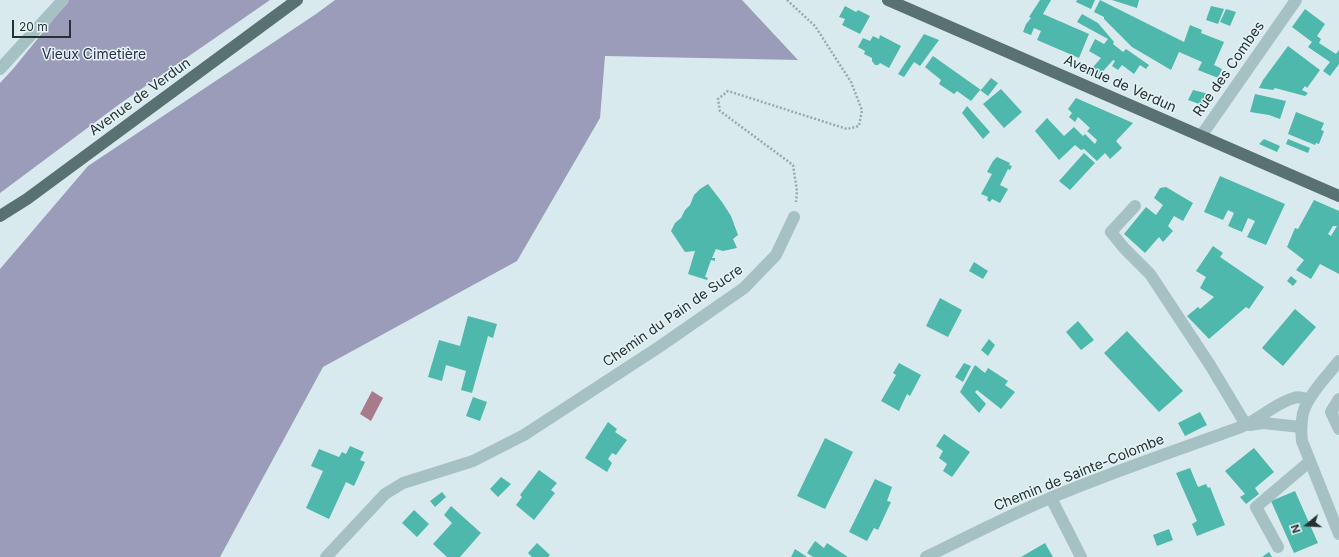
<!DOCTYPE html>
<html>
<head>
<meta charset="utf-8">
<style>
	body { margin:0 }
	#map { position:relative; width:1339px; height:557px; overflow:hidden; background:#d9eaee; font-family:Inter,sans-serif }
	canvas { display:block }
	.north { position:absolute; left:1287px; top:505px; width:40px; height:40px; -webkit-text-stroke:3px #e4f3f6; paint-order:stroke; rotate:252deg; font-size:11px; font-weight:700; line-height:16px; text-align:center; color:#263131 }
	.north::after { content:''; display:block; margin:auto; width:14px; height:18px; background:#263131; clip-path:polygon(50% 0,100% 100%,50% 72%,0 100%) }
	.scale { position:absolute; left:12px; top:20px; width:59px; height:18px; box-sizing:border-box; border:2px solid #263131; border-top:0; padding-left:5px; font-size:12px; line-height:14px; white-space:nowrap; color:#263131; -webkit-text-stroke:3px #e4f3f6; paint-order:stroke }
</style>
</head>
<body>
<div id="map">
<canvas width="1339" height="557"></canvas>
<div class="north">N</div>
<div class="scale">20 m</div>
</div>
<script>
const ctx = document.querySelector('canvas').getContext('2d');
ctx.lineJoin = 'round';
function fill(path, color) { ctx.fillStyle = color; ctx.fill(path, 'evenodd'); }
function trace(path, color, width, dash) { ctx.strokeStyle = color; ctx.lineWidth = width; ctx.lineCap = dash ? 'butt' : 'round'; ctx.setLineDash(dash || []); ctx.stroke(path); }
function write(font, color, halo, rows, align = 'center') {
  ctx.font = font + ' Inter,sans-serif'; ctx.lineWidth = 3; ctx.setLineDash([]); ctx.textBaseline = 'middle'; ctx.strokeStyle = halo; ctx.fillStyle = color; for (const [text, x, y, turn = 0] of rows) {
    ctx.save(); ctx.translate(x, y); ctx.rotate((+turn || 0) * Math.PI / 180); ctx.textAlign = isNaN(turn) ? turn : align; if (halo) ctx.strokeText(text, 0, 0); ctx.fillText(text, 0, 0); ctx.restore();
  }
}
fill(new Path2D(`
	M69 0H270L121 103 0 193V83L13 69Z
	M335 0H742L798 60 605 56 600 118 517 261 323 367 220 557H0V269L88 166 316 14Z`), '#9b9bba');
fill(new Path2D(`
	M372 391 383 398 371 421 360 414Z`), '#a77b89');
fill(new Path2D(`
	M1040 0H1051L1043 14 1089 34 1079 58 1037 40 1041 31 1034 28 1031 35 1023 32 1026 24 1031 18 1029 17Z
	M1077 0H1095L1091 9 1076 2Z
	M1100 0 1184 42 1190 25 1202 30 1201 33 1224 42 1214 65 1222 69 1218 78 1198 70 1202 62 1179 52 1171 70 1132 47 1104 19V17L1094 12Z
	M1112 0H1139L1137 8Z
	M845 6 856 12 858 10 870 16 860 34 842 25 845 19 839 17Z
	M1211 6 1224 9 1218 24 1206 20Z
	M1226 9 1236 12 1230 26 1220 22Z
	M1305 9 1325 24 1317 36 1321 39 1319 43 1336 54 1339 50V64L1330 76 1323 71 1330 62 1308 47 1312 42 1292 27Z
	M1082 14 1098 23 1114 42 1113 44 1123 52 1126 49 1149 65 1146 69 1140 65 1134 74 1122 65 1118 70 1112 66 1115 61 1113 60 1097 78 1087 74 1101 58 1089 51 1095 39 1104 44 1108 39 1077 22Z
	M924 34 939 40 920 66 914 62 904 77 898 74Z
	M880 35 901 46 889 68 880 63 878 65H875L872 61V58L864 54 865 51 858 47 863 38 870 41 873 36 879 39Z
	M1288 46 1320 70 1307 88 1305 86 1302 90 1308 93 1305 96 1275 88 1273 90 1259 88 1263 80Z
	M933 56 981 90 991 78 998 83 988 96 980 90 971 101 957 91 954 94 939 84 941 80 925 67Z
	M1001 89 1022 112 1004 128 983 104Z
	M1193 90 1209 94 1202 105 1188 100Z
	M1255 94 1286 101 1280 119 1269 115 1250 112Z
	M1076 98 1133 123 1116 141 1122 148 1110 159 1105 153 1097 161 1084 149 1081 150 1075 145 1059 160 1035 131 1047 118 1064 136 1074 127 1083 136 1085 134 1095 144 1097 140 1087 131 1090 128 1078 117 1075 122 1069 117 1072 113 1068 109Z
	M967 106 990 132 983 139 962 113Z
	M1296 112 1324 123 1321 130 1324 131 1319 144 1316 143 1315 145 1288 134Z
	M1264 139 1280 146 1277 152 1259 144Z
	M1288 139 1310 148 1308 153 1286 144Z
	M1084 153 1095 163 1070 190 1059 181Z
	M997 157 1010 163 1009 165 1012 166 1010 170 1008 169 1000 185 1008 189 1000 203 992 199 990 202 987 200 988 197 981 194 992 174 987 172 993 161Z
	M1220 176 1285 204 1266 245 1247 237 1255 221 1248 218 1242 232 1228 226 1234 213 1228 210 1223 220 1204 212Z
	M708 184 722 202 731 216 738 235 733 239 737 248 723 251 716 249 712 258H715V261L711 260 705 277 708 278 707 280 688 274 695 251 685 252 671 231 675 223 681 218 685 210 690 205 694 195 700 189Z
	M1166 187 1193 203 1183 221 1174 216 1168 226 1173 231 1163 242 1159 237 1145 253 1124 234 1146 207 1156 215 1163 205 1154 198 1160 188Z
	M1314 200 1339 211V274L1320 264 1311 279 1296 270 1304 260 1287 247 1295 228 1298 229ZM1333 226H1337L1331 236 1328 234Z
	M1213 246 1223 253 1220 257 1264 287 1249 309 1246 307 1209 339 1187 316 1198 307 1200 309 1214 297 1200 288 1206 277 1196 271Z
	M974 262 988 271 983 279 969 271Z
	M1291 276 1297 281 1293 286 1287 281Z
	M940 298 962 310 948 337 926 326Z
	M1295 309 1316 327 1283 366 1262 348Z
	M468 316 497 324 493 338 488 336 472 393 461 390 466 371 446 365 442 381 428 377 439 340 460 346Z
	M1078 321 1094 340 1081 350 1066 332Z
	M1127 331 1183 391 1159 412 1104 353Z
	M989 339 995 345 988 356 981 350Z
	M899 363 921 375 910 396 907 394 899 411 881 401 896 375 893 373Z
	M964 363 971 366 963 382 955 377Z
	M975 365 985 373 988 368 1008 381 1005 385 1015 392 1001 409 977 390 975 392 986 404 979 413 960 392Z
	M473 397 487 402 480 421 466 416Z
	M1200 412 1207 425 1185 436 1178 423Z
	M608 422 617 429 615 432 627 440 616 455 612 453 608 459 612 463 607 472 585 458Z
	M944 434 970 452 952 477 943 471 947 464 939 458 943 451 936 446Z
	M825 438 853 452 825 509 797 496Z
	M350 446 364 452 360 460 365 462 354 486 346 482 329 519 306 508 323 471 311 466 319 449 339 457 342 452 346 454Z
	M1254 448 1274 472 1255 488 1259 494 1246 504 1240 497 1245 494 1225 471Z
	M1190 468 1198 487 1206 484 1208 488 1210 487 1225 525 1197 536 1192 524 1197 521 1176 473Z
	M539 470 557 483 551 490 555 493 534 520 516 505 522 497 520 495Z
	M501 477 511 484 498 497 490 489Z
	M875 479 892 487 887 501 891 502 878 530 874 528 867 541 849 532Z
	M1295 491 1318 543 1294 553 1271 501Z
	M442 492 446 497 435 507 430 501Z
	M451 506 481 533 460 557H447L433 544 452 523 444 515Z
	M414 510 429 524 417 537 402 523Z
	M1169 529 1173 540 1157 546 1153 535Z
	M815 541 824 548 827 543 848 557H813L807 553Z
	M537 543 550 555 548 557H532L528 553Z
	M1045 543 1053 557H1021Z
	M795 549 807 557H791Z
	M1269 552 1272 557H1262Z`), '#4db8ab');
trace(new Path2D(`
	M787 0 815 26 851 82 862 110 859 126 847 129 728 91 718 99 720 111 793 165 797 191 796 202`), '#91adaf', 2.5, [2, 2]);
trace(new Path2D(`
	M0 69 63 0
	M1201 136 1296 0
	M1135 206 1111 232 1124 248 1150 274 1210 365 1246 425
	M1339 361C1328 375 1308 395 1303 413 1301 422 1301 432 1302 441L1339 534
	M1339 399 1331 412 1339 429
	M1250 425 1263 423 1301 427
	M1051 498 1081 557
	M1278 547 1256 507 1309 462
	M326 557 385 494 403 483 473 461 524 435 659 347 744 288 776 255 794 217
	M926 557C967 537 1008 516 1050 498 1112 472 1177 450 1241 427 1259 420 1275 403 1294 398 1299 396 1304 398 1308 400`), '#a6c1c4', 12);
trace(new Path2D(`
	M888 0 1339 196
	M0 216 27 199 297 0`), '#597171', 12);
write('14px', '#2d2d4c', '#e4f3f6', [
	["Vieux Cimetière",94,55]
]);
write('14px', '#263131', '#e4f3f6', [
	["Rue des Combes",1229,69,-55],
	["Avenue de Verdun",1120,84,24],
	["Avenue de Verdun",140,97,-36],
	["Chemin du Pain de Sucre",673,316,-35],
	["Chemin de Sainte-Colombe",1079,473,-22]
]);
</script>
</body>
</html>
